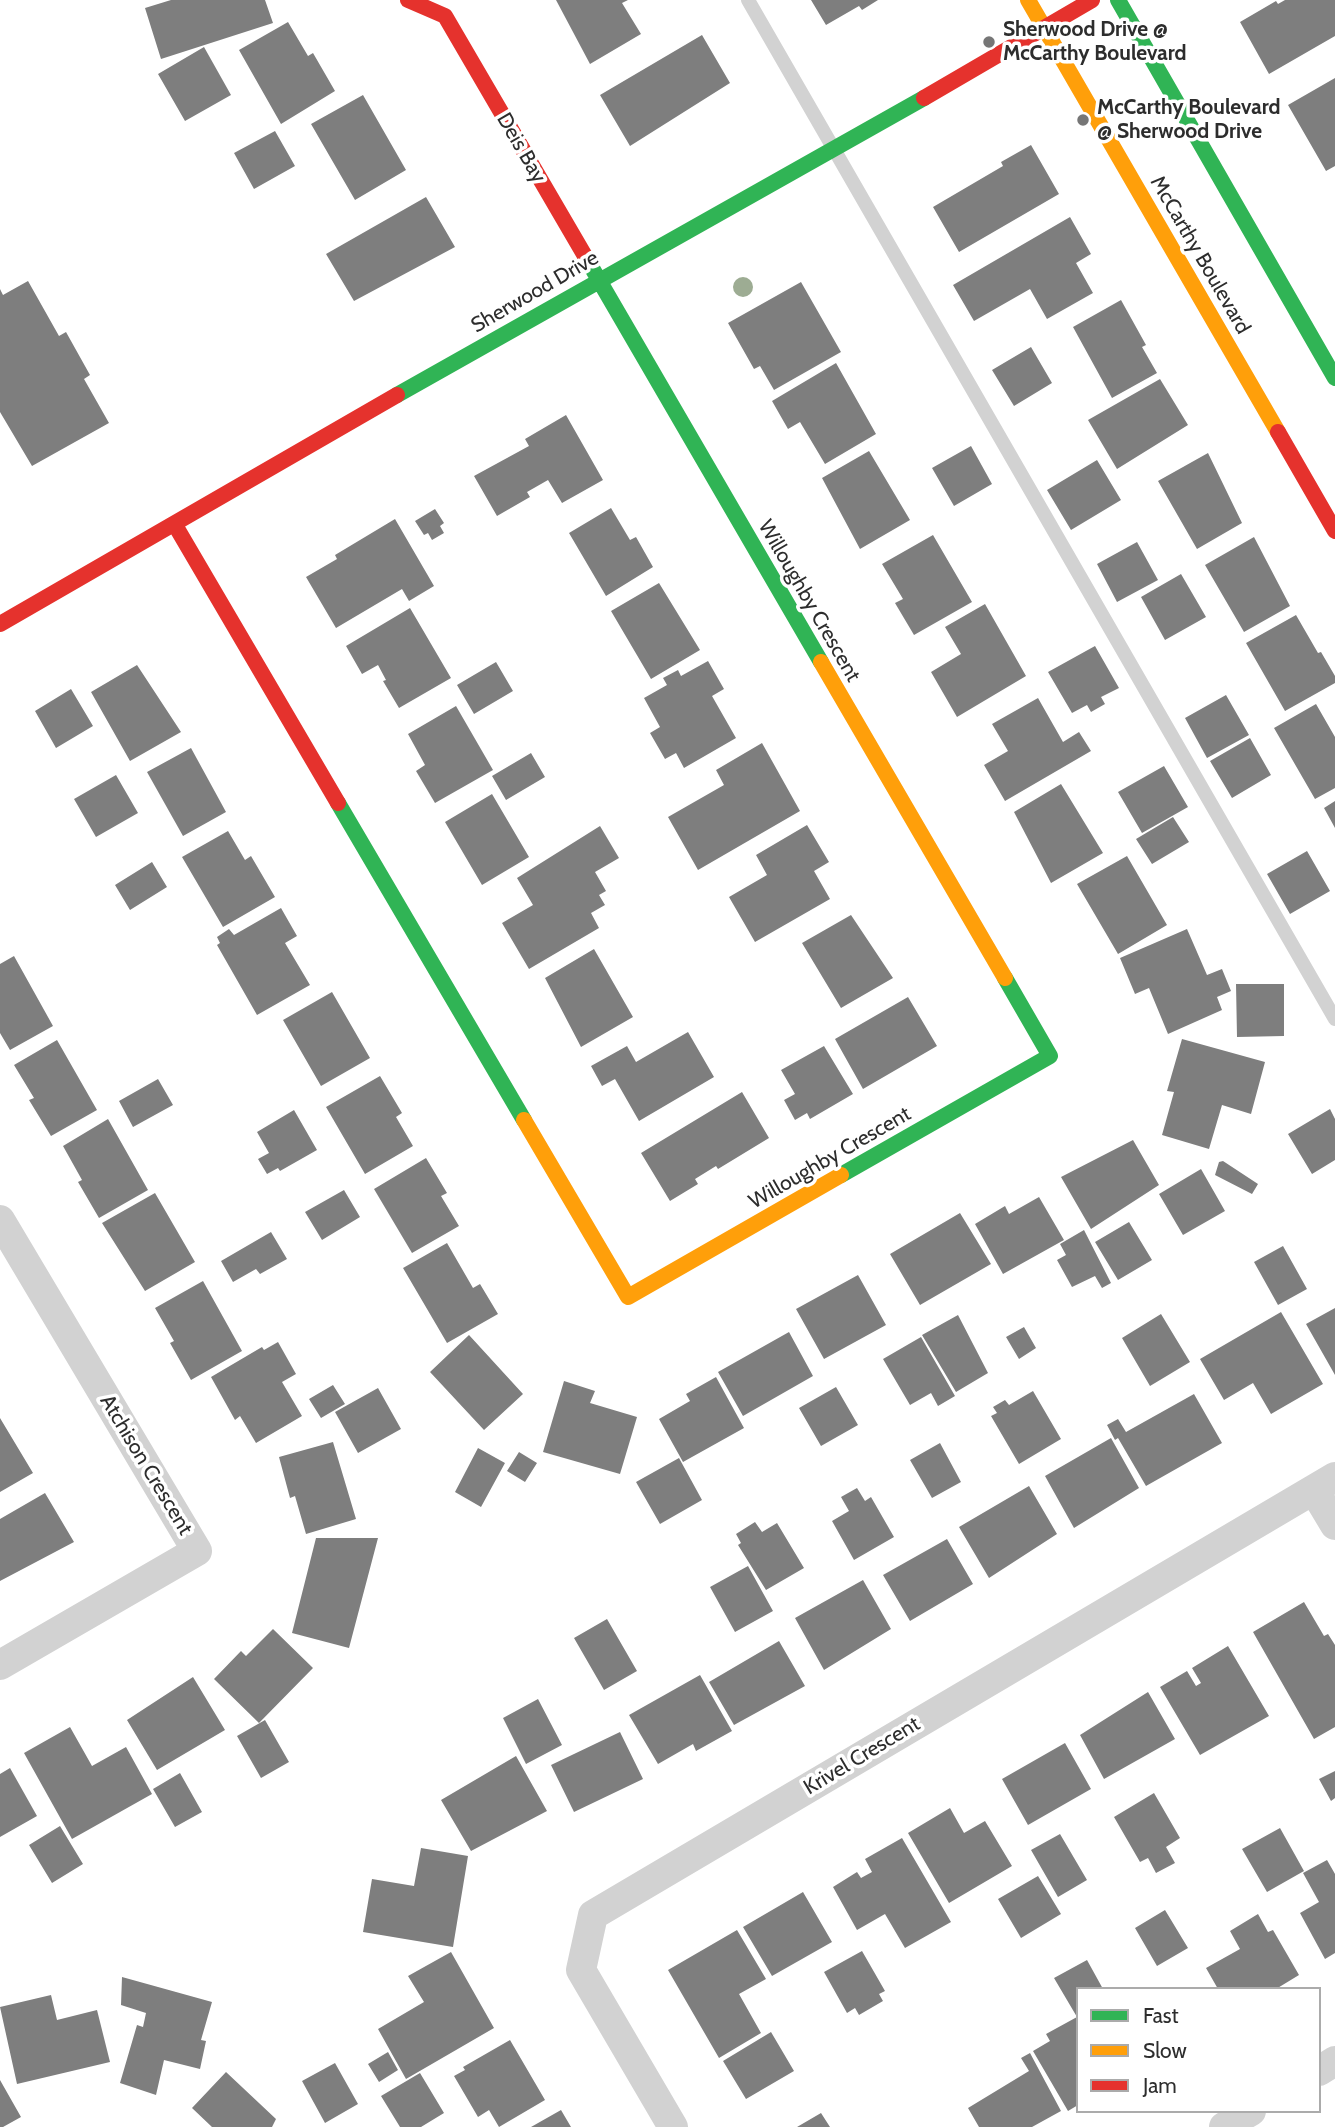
<!DOCTYPE html>
<html>
<head>
<meta charset="utf-8">
<style>
	body { margin:0 }
	#map { position:relative; width:1335px; height:2127px; overflow:hidden; background:#fff; font-family:Cabin,sans-serif }
	canvas { display:block }
	.legend { position:absolute; left:1076px; top:1987px; width:245px; height:126px; box-sizing:border-box; background:#fff; border:2px solid #ababab; margin:0; padding:9px 12px; list-style:none; font-size:21px; color:#2d2d2d }
	.legend li { display:flex; align-items:center; gap:14px; height:35px }
	.legend b { width:35px; border:2px solid #ababab }
</style>
</head>
<body>
<div id="map">
<canvas width="1335" height="2127"></canvas>
<ul class="legend">
<li><b style="height:9px;background:#30b455"></b>Fast</li>
<li><b style="height:9px;background:#ff9f0a"></b>Slow</li>
<li><b style="height:9px;background:#e5322d"></b>Jam</li>
</ul>
</div>
<script>
const ctx = document.querySelector('canvas').getContext('2d');
ctx.lineJoin = 'round';
function fill(path, color) { ctx.fillStyle = color; ctx.fill(path, 'evenodd'); }
function trace(path, color, width, dash) { ctx.strokeStyle = color; ctx.lineWidth = width; ctx.lineCap = dash ? 'butt' : 'round'; ctx.setLineDash(dash || []); ctx.stroke(path); }
function write(font, color, halo, rows, align = 'center') {
  ctx.font = font + ' Cabin,sans-serif'; ctx.lineWidth = 7; ctx.setLineDash([]); ctx.textBaseline = 'middle'; ctx.strokeStyle = halo; ctx.fillStyle = color; for (const [text, x, y, turn = 0] of rows) {
    ctx.save(); ctx.translate(x, y); ctx.rotate((+turn || 0) * Math.PI / 180); ctx.textAlign = isNaN(turn) ? turn : align; if (halo) ctx.strokeText(text, 0, 0); ctx.fillText(text, 0, 0); ctx.restore();
  }
}
fill(new Path2D(`
	M171 0H265L273 23 161 59 145 8Z
	M556 0H628L622 3 641 34 590 64Z
	M811 0H878L862 10 859 6 826 25Z
	M1285 0H1335V36L1269 74 1240 22 1276 1 1278 4Z
	M288 22 308 56 313 53 335 91 281 124 239 50Z
	M702 35 730 83 630 146 600 95Z
	M204 47 231 95 185 121 158 74Z
	M1335 78V166L1326 171 1288 105Z
	M363 95 406 170 355 200 311 124Z
	M275 131 295 166 254 189 234 153Z
	M1031 145 1059 194 959 252 933 207 1003 166 1001 162Z
	M426 197 455 247 354 301 326 254Z
	M1070 217 1091 254 1076 263 1093 293 1047 319 1030 289 974 321 953 285Z
	M28 281 59 336 66 332 90 375 84 379 109 423 32 466 0 412V289L3 295Z
	M801 282 841 352 774 390 760 366 754 369 728 323Z
	M1121 300 1146 345 1142 347 1157 373 1112 398 1073 327Z
	M1031 347 1052 383 1014 406 992 370Z
	M836 363 876 434 825 464 800 422 788 429 772 401Z
	M1160 379 1188 425 1117 469 1088 420Z
	M566 415 603 480 562 503 548 480 527 492 530 497 497 516 474 476 529 446 525 439Z
	M971 446 992 484 954 506 932 468Z
	M869 451 910 520 860 549 822 478Z
	M1208 453 1242 523 1197 549 1158 481Z
	M1097 460 1121 500 1071 530 1047 490Z
	M611 508 630 540 636 537 653 567 606 596 569 533Z
	M435 509 444 523 440 526 444 533 432 540 428 533 424 535 415 521Z
	M395 519 434 586 409 601 402 589 336 628 306 577 337 559 335 555Z
	M933 535 972 602 914 635 895 603 903 599 882 564Z
	M1254 537 1290 606 1244 632 1205 565Z
	M1137 542 1158 580 1117 602 1097 564Z
	M1181 574 1206 617 1165 640 1141 597Z
	M659 583 700 650 651 679 611 611Z
	M985 604 1026 676 957 717 931 672 961 654 945 627Z
	M410 608 451 678 399 708 383 681 386 680 378 665 362 674 346 646Z
	M1296 615 1318 653 1321 652 1335 676V683L1285 711 1246 643Z
	M1095 646 1119 688 1101 697 1105 704 1091 712 1087 705 1072 713 1048 672Z
	M708 661 724 689 712 696 736 738 684 768 676 753 665 759 650 733 660 727 644 698 667 685 663 678 678 670 681 676Z
	M496 662 513 691 474 714 457 685Z
	M137 665 181 732 130 761 91 692Z
	M71 689 93 726 56 748 35 711Z
	M1226 695 1249 735 1207 758 1185 718Z
	M1038 698 1063 742 1079 732 1091 751 1005 801 984 765 1008 751 992 724Z
	M1316 704 1335 737V788L1315 799 1274 728Z
	M456 706 493 770 435 803 416 771 425 765 408 734Z
	M1250 738 1271 775 1232 798 1210 761Z
	M762 743 800 811 698 870 668 817 724 785 716 770Z
	M191 748 226 812 183 836 147 772Z
	M531 753 545 777 506 800 492 776Z
	M1164 766 1188 807 1142 833 1118 792Z
	M116 775 138 813 96 837 74 799Z
	M1061 784 1103 853 1051 883 1014 812Z
	M492 794 529 857 482 885 445 822Z
	M1335 801V828L1324 808Z
	M1173 817 1189 842 1152 864 1136 839Z
	M807 825 829 862 814 871 830 899 755 942 729 897 767 875 756 855Z
	M600 826 619 858 595 872 606 891 599 895 605 905 591 913 599 928 529 969 502 923 533 905 517 878Z
	M228 831 245 860 251 856 275 897 223 927 182 857Z
	M1307 851 1330 891 1290 914 1267 874Z
	M1127 856 1167 925 1118 954 1077 884Z
	M152 862 167 887 130 910 115 885Z
	M281 908 297 936 285 943 310 985 257 1015 217 945 220 943 217 937 229 929 234 935Z
	M851 915 893 978 841 1008 802 943Z
	M1187 929 1207 975 1222 969 1231 991 1217 997 1222 1010 1168 1034 1149 988 1135 994 1120 958Z
	M594 949 633 1017 581 1047 545 978Z
	M14 956 53 1026 10 1050 0 1033V964Z
	M1236 984H1284V1036L1237 1037Z
	M332 992 370 1058 321 1086 283 1020Z
	M908 997 937 1046 863 1089 835 1039Z
	M688 1032 714 1077 639 1121 615 1079 602 1086 591 1066 627 1046 636 1062Z
	M1182 1039 1265 1062 1251 1114 1222 1105 1209 1149 1162 1135 1174 1092 1167 1091Z
	M57 1040 97 1110 51 1136 29 1100 34 1098 14 1065Z
	M824 1046 853 1094 810 1119 807 1113 795 1120 784 1100 795 1094 781 1070Z
	M380 1076 402 1113 396 1117 413 1146 365 1174 326 1107Z
	M158 1079 173 1105 133 1127 119 1101Z
	M742 1092 769 1138 718 1169 716 1166 695 1179 698 1184 670 1201 641 1153Z
	M1330 1109 1335 1119V1160L1312 1174 1288 1134Z
	M294 1110 317 1150 280 1171 278 1168 267 1174 258 1159 269 1153 257 1132Z
	M108 1119 148 1190 99 1218 78 1182 82 1180 63 1146Z
	M1133 1140 1159 1185 1091 1229 1061 1177Z
	M426 1158 447 1193 441 1196 459 1226 412 1253 374 1189Z
	M1223 1161 1258 1184 1252 1194 1215 1175 1219 1162Z
	M1201 1169 1225 1211 1183 1235 1159 1194Z
	M344 1190 360 1217 322 1240 305 1212Z
	M155 1193 195 1262 145 1291 102 1223Z
	M1039 1197 1064 1240 1003 1274 975 1224 1005 1206 1009 1214Z
	M960 1213 991 1264 920 1305 890 1254Z
	M1129 1222 1152 1260 1118 1280 1095 1242Z
	M1084 1230 1111 1283 1102 1288 1095 1276 1072 1287 1057 1260 1066 1255 1060 1244Z
	M271 1232 287 1259 260 1274 256 1269 233 1282 221 1261Z
	M447 1243 473 1288 480 1284 498 1314 447 1343 403 1268Z
	M1283 1246 1307 1289 1278 1305 1254 1262Z
	M858 1275 886 1325 824 1359 796 1309Z
	M203 1281 242 1351 191 1380 170 1343 174 1341 155 1308Z
	M1335 1308V1375L1306 1324Z
	M1281 1312 1323 1384 1271 1414 1253 1383 1224 1400 1200 1359Z
	M1161 1314 1190 1362 1150 1386 1122 1338Z
	M958 1315 988 1373 956 1392 922 1335Z
	M1024 1327 1036 1348 1019 1359 1006 1337Z
	M789 1332 813 1376 743 1416 718 1372Z
	M469 1335 523 1394 484 1430 430 1372Z
	M921 1337 955 1396 938 1406 931 1393 910 1405 883 1359Z
	M278 1342 296 1374 282 1382 302 1416 256 1443 240 1416 235 1420 211 1377 262 1347 264 1350Z
	M716 1377 744 1428 683 1462 659 1419 690 1401 686 1394Z
	M564 1381 595 1391 590 1403 637 1417 620 1474 543 1452Z
	M333 1385 345 1404 321 1418 309 1399Z
	M836 1387 858 1425 821 1446 799 1408Z
	M378 1388 401 1429 358 1453 335 1412Z
	M1033 1391 1061 1439 1019 1464 991 1416 997 1413 993 1407 1005 1400 1009 1405Z
	M1194 1394 1222 1443 1146 1486 1118 1438 1115 1440 1107 1425 1118 1419 1126 1432Z
	M0 1418 33 1473 0 1492Z
	M1111 1438 1139 1488 1074 1528 1045 1476Z
	M333 1442 356 1519 306 1534 295 1496 290 1498 279 1457Z
	M940 1443 961 1482 932 1498 910 1460Z
	M478 1448 505 1463 481 1507 455 1492Z
	M519 1452 537 1463 525 1482 507 1471Z
	M679 1458 702 1500 660 1524 636 1482Z
	M1029 1486 1057 1534 989 1578 959 1527Z
	M857 1488 865 1501 871 1497 894 1537 854 1560 832 1521 849 1511 841 1497Z
	M45 1493 74 1542 0 1581V1519Z
	M755 1522 762 1532 777 1523 804 1568 766 1590 738 1545 741 1543 736 1534Z
	M316 1538H378L349 1648 292 1633Z
	M947 1539 973 1584 910 1621 883 1575Z
	M748 1566 773 1611 735 1632 710 1587Z
	M863 1580 891 1629 824 1670 795 1618Z
	M1304 1602 1324 1636 1328 1634 1335 1645V1727L1314 1739 1253 1632Z
	M607 1619 637 1671 604 1690 574 1638Z
	M273 1629 313 1668 259 1723 214 1679 241 1651 246 1656Z
	M779 1641 805 1686 734 1725 709 1682Z
	M1228 1646 1269 1716 1200 1755 1160 1687 1187 1671 1196 1686 1201 1683 1192 1668Z
	M700 1675 732 1731 696 1751 693 1744 658 1764 629 1715Z
	M193 1677 225 1730 157 1770 127 1720Z
	M1148 1692 1175 1739 1104 1779 1080 1735Z
	M538 1699 562 1745 526 1764 503 1718Z
	M265 1720 289 1762 261 1778 237 1736Z
	M70 1727 92 1766 126 1747 152 1794 72 1839 24 1753Z
	M620 1732 643 1779 574 1812 551 1765Z
	M1065 1743 1091 1789 1028 1825 1002 1779Z
	M516 1756 547 1811 471 1851 441 1800Z
	M10 1768 37 1816 0 1837V1774Z
	M1335 1771V1798L1331 1801 1319 1779Z
	M180 1773 202 1812 175 1827 153 1789Z
	M1154 1793 1180 1838 1166 1847 1175 1863 1156 1873 1148 1858 1140 1862 1114 1817Z
	M950 1808 964 1833 985 1821 1012 1866 949 1903 908 1833Z
	M60 1826 83 1864 52 1883 29 1845Z
	M1280 1828 1304 1871 1267 1892 1242 1849Z
	M1060 1834 1087 1880 1058 1897 1031 1850Z
	M902 1838 951 1922 905 1948 885 1914 857 1930 833 1887 857 1872 861 1878 872 1872 865 1859Z
	M421 1848 468 1856 453 1947 363 1932 372 1879 414 1886Z
	M1327 1860 1335 1874V1953L1325 1959 1300 1913 1319 1902 1303 1873Z
	M1038 1876 1061 1914 1021 1938 998 1899Z
	M803 1892 832 1942 772 1976 743 1927Z
	M1165 1910 1188 1948 1157 1966 1135 1928Z
	M1258 1914 1268 1932 1273 1930 1299 1975 1276 1989H1218L1206 1968 1240 1949 1230 1931Z
	M737 1930 766 1979 739 1994 761 2033 719 2058 668 1970Z
	M862 1951 885 1991 879 1994 883 2001 859 2015 855 2008 847 2013 824 1972Z
	M451 1952 494 2028 406 2079 378 2029 424 2002 408 1976Z
	M1087 1960 1103 1989H1078V2105L1068 2111 1033 2051 1050 2041 1046 2034 1077 2017 1054 1978Z
	M122 1977 212 2002 201 2040 206 2041 200 2069 164 2060 156 2095 120 2083 137 2025 143 2027 146 2013 121 2005Z
	M51 1995 57 2020 97 2010 110 2062 17 2084 0 2007Z
	M771 2032 794 2071 746 2099 723 2061Z
	M510 2040 545 2100 499 2127 489 2110 478 2117 454 2076 465 2070 463 2067Z
	M388 2052 398 2070 379 2082 368 2064Z
	M1030 2053 1061 2111 1032 2127H979L968 2108 1029 2071 1021 2058Z
	M335 2063 358 2104 325 2123 302 2081Z
	M226 2072 276 2119 272 2127H212L192 2108Z
	M420 2073 444 2113 421 2127H400L381 2096Z
	M0 2080 21 2117 3 2127H0Z
	M561 2110 571 2127H531Z
	M821 2113 830 2127H797Z`), '#7e7e7e');
trace(new Path2D(`
	M748 0 1335 1019`), '#d2d2d2', 14);
trace(new Path2D(`
	M0 1220 197 1551 0 1665
	M1314 1490 1335 1525
	M1319 2071 1335 2061
	M673 2127 581 1970 593 1915 1335 1477
	M1224 2127 1251 2111`), '#d2d2d2', 30);
trace(new Path2D(`
	M1118 0 1335 378
	M585 256 821 662
	M397 395 924 98
	M338 803 524 1120
	M841 1175 1050 1056 1005 978`), '#30b455', 16);
trace(new Path2D(`
	M1028 0 1278 432
	M821 662 1005 978
	M524 1120 628 1297 841 1175`), '#ff9f0a', 16);
trace(new Path2D(`
	M408 0 445 16 585 256
	M924 98 1092 0
	M1278 432 1335 531
	M175 525 338 803
	M0 624 397 395`), '#e5322d', 16);
ctx.fillStyle = '#9dac93';
for (const [x, y] of [
	[743,287]
]) { ctx.beginPath(); ctx.arc(x, y, 10, 0, 2 * Math.PI); ctx.fill(); }
for (const [x, y, r, color] of [
	[989,42,7,"#767676"],
	[1083,120,7,"#767676"]
]) { const dot = new Path2D(); dot.arc(x, y, r, 0, 2 * Math.PI); ctx.fillStyle = color; ctx.fill(dot); trace(dot, '#fff', 2.5); }
write('bold 21px', '#2d2d2d', '#fff', [
	["Sherwood Drive @",1003,30],
	["McCarthy Boulevard",1003,54],
	["McCarthy Boulevard",1097,108],
	["@ Sherwood Drive",1097,132]
], 'left');
write('21px', '#2d2d2d', '#fff', [
	["Deis Bay",521,148,60],
	["McCarthy Boulevard",1200,255,60],
	["Sherwood Drive",535,292,-30],
	["Willoughby Crescent",809,601,60],
	["Willoughby Crescent",830,1158,-30],
	["Atchison Crescent",146,1465,59],
	["Krivel Crescent",862,1756,-31]
]);
</script>
</body>
</html>
